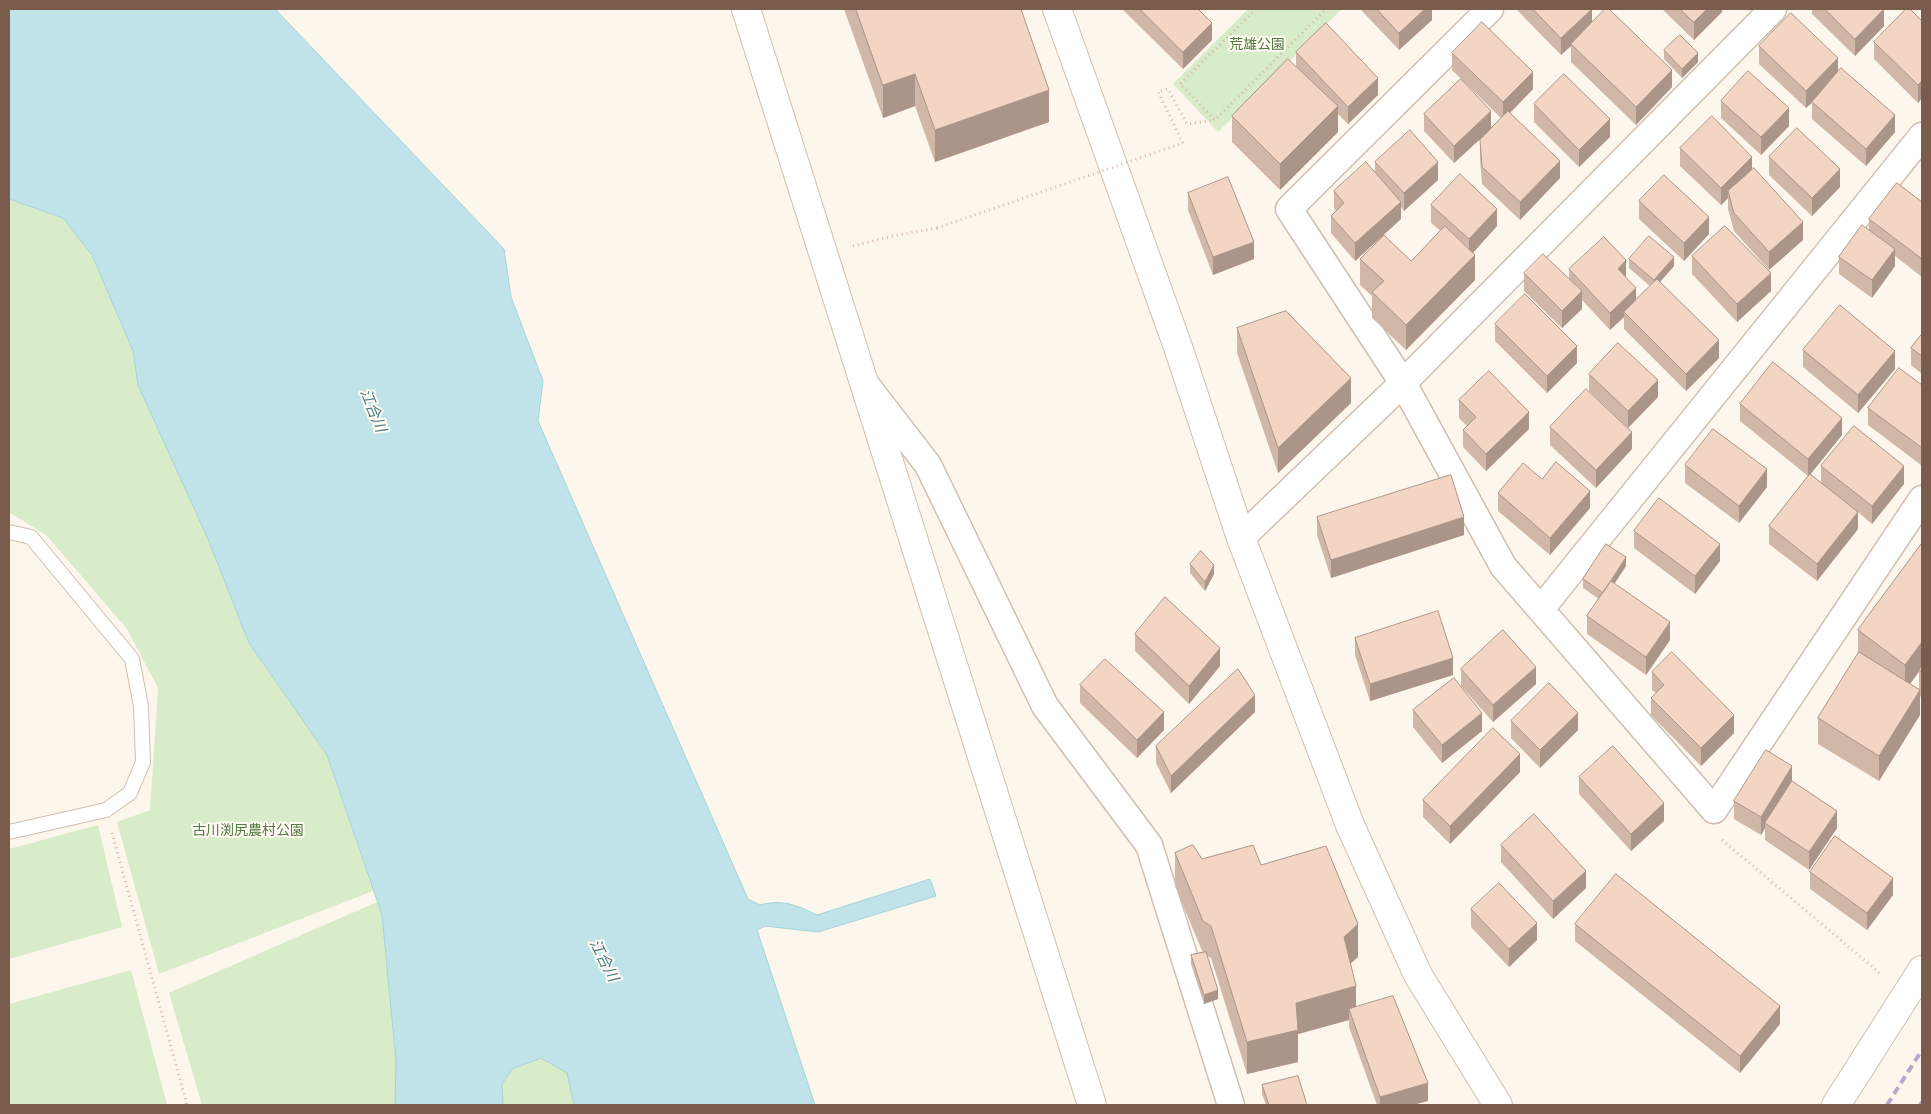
<!DOCTYPE html>
<html>
<head>
<meta charset="utf-8">
<style>
	body { margin:0 }
	#map { position:relative; width:1931px; height:1114px; overflow:hidden; background:#fdf6ec; font-family:"Nunito Sans",sans-serif }
	canvas { display:block }
	.frame { position:absolute; inset:0; border:10px solid #7a5c4d; pointer-events:none }
</style>
</head>
<body>
<div id="map">
<canvas width="1931" height="1114"></canvas>
<div class="frame"></div>
</div>
<script>
const ctx = document.querySelector('canvas').getContext('2d');
ctx.lineJoin = 'round';
function fill(path, color) { ctx.fillStyle = color; ctx.fill(path, 'evenodd'); }
function trace(path, color, width, dash) { ctx.strokeStyle = color; ctx.lineWidth = width; ctx.lineCap = dash ? 'butt' : 'round'; ctx.setLineDash(dash || []); ctx.stroke(path); }
function write(font, color, halo, rows, align = 'center') {
  ctx.font = font + ' "Nunito Sans","Noto Sans JP",sans-serif'; ctx.lineWidth = 4; ctx.setLineDash([]); ctx.textBaseline = 'middle'; ctx.strokeStyle = halo; ctx.fillStyle = color; for (const [text, x, y, turn = 0] of rows) {
    ctx.save(); ctx.translate(x, y); ctx.rotate((+turn || 0) * Math.PI / 180); ctx.textAlign = isNaN(turn) ? turn : align; if (halo) ctx.strokeText(text, 0, 0); ctx.fillText(text, 0, 0); ctx.restore();
  }
}
fill(new Path2D(`
	M1248 9H1342L1218 132 1173 84Z
	M9 199 63 218 92 255 133 351 138 385 208 539 249 643 327 755 373 891 159 974 117 822 150 810 158 688 127 629 47 536 9 512Z
	M98 825 122 927 9 959V849Z
	M377 902 382 915 396 1061 395 1105H202L169 993Z
	M131 970 167 1105H9V1004Z
	M541 1058 567 1073 574 1105H503L502 1084 512 1069Z`), '#d8ecc9');
const water = new Path2D(`
	M9 9H275L504 249 511 297 543 381 538 421 748 899 760 905C782 899 797 905 817 915L930 879 936 896 818 932 765 926 757 930 815 1105H574L567 1073 541 1058 512 1069 502 1084 503 1105H395L396 1061 382 915 327 755 249 643 208 539 138 385 133 351 92 255 63 218 9 199Z`);
fill(water, '#bfe3e8');
trace(water, '#a5d3da', 1);
const service = new Path2D(`
	M9 532 31 537 132 659 141 706 143 762 130 793 106 810 9 832`);
const minor = new Path2D(`
	M1773 9 1403 383 1503 566 1714 810 1922 499
	M867 386 928 465 1045 706 1149 845 1231 1105
	M1241 538 1403 383 1289 209 1490 9
	M1541 609 1922 136`);
const tertiary = new Path2D(`
	M746 9 1092 1105
	M1057 9 1178 347 1241 538 1350 825 1418 975 1498 1105
	M1836 1105 1922 970`);
trace(service, '#d1beb0', 16);
trace(minor, '#d1beb0', 29);
trace(tertiary, '#d1beb0', 30);
trace(new Path2D(`
	M1256 9 1180 84 1215 120 1326 9
	M1183 143 1158 92 1168 89 1187 124 1215 120
	M853 246 893 236 937 228
	M112 833 187 1105
	M1722 840 1881 974`), '#d9b8a5', 3, [1, 4]);
trace(service, '#fff', 14);
trace(minor, '#fff', 26);
trace(tertiary, '#fff', 28);
trace(new Path2D(`
	M1887 1105 1922 1050
	M1920 1105 1922 1102`), '#b9a8c9', 4, [8, 5]);
trace(new Path2D(`
	M937 228 1183 143`), '#d9b8a5', 3, [1, 4]);
fill(new Path2D(`
	M844 9H1021L1049 122 935 162 915 106 883 118Z
	M1122 9H1198L1212 40 1183 69Z
	M1362 9H1432V20L1399 50 1362 11Z
	M1516 9H1592V22L1672 87 1636 125 1571 62V46L1561 55Z
	M1662 9H1722V12L1694 40Z
	M1812 9H1884V26L1855 56 1812 14Z
	M1922 21V98L1918 103 1874 59V42Z
	M1759 46 1838 72 1895 132 1866 166 1812 119V103L1806 108 1759 64Z
	M1664 50 1698 62 1682 78 1664 59Z
	M1296 52 1378 95 1348 124 1338 114V132L1280 190 1232 142V116L1296 66Z
	M1452 53 1533 89 1510 113 1560 178 1520 220 1482 184 1480 158V140L1488 132 1454 163 1424 131V114L1461 79 1452 70ZM1462 80 1501 118 1491 128Z
	M1721 101 1789 126 1761 155 1721 118Z
	M1534 104 1610 137 1579 167 1534 122Z
	M1680 148 1752 169 1803 240 1769 270 1734 231 1728 209V198L1721 205 1680 166Z
	M1769 157 1840 187 1812 216 1769 175Z
	M1375 162 1438 180 1404 211 1401 207V219L1355 261 1331 233V216L1336 211 1334 208V191L1375 173Z
	M1188 193 1254 259 1213 275 1188 210Z
	M1639 201 1709 234 1684 261 1639 219Z
	M1922 202V277L1895 256V266L1872 298 1839 274V257L1869 230V219Z
	M1431 205 1497 226 1473 253 1475 280 1406 350 1372 318V296L1360 285V259L1411 261 1441 231 1431 223Z
	M1692 256 1771 291 1737 322 1692 274Z
	M1629 259 1674 266 1660 281 1719 358 1686 391 1624 329V317L1610 330 1582 300V309L1562 328 1524 291V273L1569 279V269L1626 278 1636 300 1650 286 1629 268Z
	M1495 324 1577 363 1547 393 1495 341Z
	M1237 328 1351 403 1278 473 1237 353Z
	M1922 334V374L1911 365V348Z
	M1803 350 1895 369 1858 413 1803 367Z
	M1589 374 1658 397 1628 428 1589 391Z
	M1922 385 1921 465 1868 425V408Z
	M1459 400 1529 429 1486 471 1463 447V430L1467 426 1459 418Z
	M1740 404 1842 435 1810 475 1821 483V466L1904 484 1872 524 1858 512V529L1817 581 1769 544V526L1808 476 1740 421Z
	M1550 427 1632 449 1596 488 1550 445Z
	M1685 465 1767 487 1739 523 1685 483Z
	M1542 479 1590 508 1550 555 1498 511V493Z
	M1317 517 1464 535 1331 578 1317 535Z
	M1634 531 1720 561 1695 594 1634 548Z
	M1922 543V698L1920 696V715L1879 781 1818 744V718L1858 654V630ZM1919 672V689L1910 684Z
	M1190 564 1214 574 1205 591 1190 573Z
	M1626 566 1614 584 1670 640 1646 675 1587 634V616L1599 599 1583 588V579Z
	M1135 634 1220 666 1189 704 1135 651Z
	M1355 638 1453 675 1370 701 1355 655Z
	M1461 669 1536 684 1493 722 1461 686Z
	M1652 672 1734 733 1701 766 1651 715V698L1656 693 1652 690Z
	M1080 685 1164 730 1137 758 1080 703Z
	M1413 710 1482 731 1442 763 1413 727Z
	M1255 712 1171 793 1156 763V746Z
	M1511 721 1578 730 1540 768 1511 738Z
	M1520 772 1450 844 1423 817V800Z
	M1579 777 1664 821 1631 851 1579 794Z
	M1792 782 1837 828 1809 870 1765 840V828L1761 835 1734 819V801Z
	M1501 845 1586 888 1553 919 1501 862Z
	M1175 853 1202 859 1261 865 1358 957 1351 963 1356 1007 1428 1101 1412 1105H1377L1349 1027V1020L1298 1034V1062L1247 1074 1211 958 1207 956 1218 999 1204 1004 1191 964V955L1203 953 1175 886Z
	M1810 872 1893 895 1867 930 1810 889Z
	M1471 909 1537 940 1509 967 1471 927Z
	M1575 924 1780 1024 1740 1073 1575 941Z
	M1262 1085 1307 1105H1266L1262 1094Z`), '#d1b7a8');
fill(new Path2D(`
	M1425 9H1432V20L1399 50V33Z
	M1592 9V26L1571 44V46L1561 55V38Z
	M1707 9H1722V12L1694 40V22Z
	M1884 9V26L1855 56V39Z
	M1212 23V40L1183 69V52Z
	M1698 53V62L1682 78V69Z
	M1838 58V76L1806 108V91Z
	M1672 70V87L1636 125V107Z
	M1533 72V89L1503 120V102Z
	M915 74V106L883 118V85Z
	M1378 78V95L1348 124V107Z
	M1922 81V98L1918 103V85Z
	M1049 90V122L935 162V130Z
	M1338 106V132L1280 190V164Z
	M1789 108V126L1761 155V137Z
	M1491 111V129L1454 163V146Z
	M1895 115V132L1866 166V149Z
	M1610 119V137L1579 167V150Z
	M1752 157V174L1728 191V198L1721 205V188Z
	M1560 161V178L1520 220V202Z
	M1438 162V180L1404 211V193Z
	M1840 169V187L1812 216V198Z
	M1401 202V219L1355 261V243Z
	M1497 209V226L1469 257V239Z
	M1709 217V234L1684 261V243Z
	M1803 222V240L1769 270V252Z
	M1254 242V259L1213 275V257Z
	M1895 249V266L1872 298V280Z
	M1475 255V280L1406 350V325Z
	M1674 257V266L1654 289V280Z
	M1626 260V278L1618 269Z
	M1771 273V291L1737 322V304Z
	M1636 288V306L1624 312V317L1610 330V313Z
	M1582 291V309L1562 328V311Z
	M1719 340V358L1686 391V374Z
	M1577 346V363L1547 393V376Z
	M1895 351V369L1858 413V395Z
	M1351 378V403L1278 473V448Z
	M1658 380V397L1628 428V411Z
	M1529 412V429L1486 471V454Z
	M1842 418V435L1808 477V459Z
	M1632 432V449L1596 488V470Z
	M1922 445V462L1921 465V447Z
	M1904 466V484L1872 524V506Z
	M1767 469V487L1739 523V506Z
	M1590 491V508L1550 555V538Z
	M1858 512V529L1817 581V564Z
	M1464 517V535L1331 578V560Z
	M1720 544V561L1695 594V576Z
	M1626 557V566L1603 601V593Z
	M1214 565V574L1205 591V582Z
	M1670 622V640L1646 675V657Z
	M1922 642V667L1905 691V665Z
	M1220 648V666L1189 704V686Z
	M1453 658V675L1370 701V684Z
	M1536 667V684L1493 722V705Z
	M1920 690V715L1879 781V756Z
	M1255 695V712L1171 793V776Z
	M1164 712V730L1137 758V740Z
	M1482 713V731L1442 763V745Z
	M1578 713V730L1540 768V750Z
	M1734 715V733L1701 766V748Z
	M1520 754V772L1450 844V826Z
	M1792 766V784L1765 823V828L1761 835V817Z
	M1664 803V821L1631 851V834Z
	M1837 811V828L1809 870V852Z
	M1586 871V888L1553 919V901Z
	M1893 878V895L1867 930V913Z
	M1537 923V940L1509 967V949Z
	M1358 924V957L1344 969V937Z
	M1356 986V1018L1349 1009V1020L1298 1034V1062L1247 1074V1042L1296 1003Z
	M1218 990V999L1204 1004V995Z
	M1780 1006V1024L1740 1073V1056Z
	M1428 1083V1101L1412 1105H1380V1097Z`), '#aa9588');
const building = new Path2D(`
	M856 9H1021L1049 90 935 130 915 74 883 85Z
	M1140 9H1198L1212 23 1183 52Z
	M1377 9H1425L1399 33Z
	M1533 9H1592L1561 38Z
	M1605 9H1609L1672 70 1636 107 1571 44Z
	M1680 9H1707L1694 22Z
	M1825 9H1884L1855 39Z
	M1906 9H1910L1922 21V81L1918 85 1874 42Z
	M1791 13 1838 58 1806 91 1759 46Z
	M1482 22 1533 72 1503 102 1452 53Z
	M1326 23 1378 78 1348 107 1296 52Z
	M1680 35 1698 53 1682 69 1664 50Z
	M1288 59 1338 106 1280 164 1232 116Z
	M1841 68 1895 115 1866 149 1812 102Z
	M1748 71 1789 108 1761 137 1721 101Z
	M1564 74 1610 119 1579 150 1534 104Z
	M1461 79 1491 111 1454 146 1424 114Z
	M1508 111 1560 161 1520 202 1482 167 1480 140Z
	M1712 116 1752 157 1721 188 1680 148Z
	M1797 128 1840 169 1812 198 1769 157Z
	M1410 130 1438 162 1404 193 1375 162Z
	M1366 162 1401 202 1355 243 1331 216 1344 203 1334 191Z
	M1754 168 1803 222 1769 252 1734 213 1728 191Z
	M1460 174 1497 209 1469 239 1431 205Z
	M1664 175 1709 217 1684 243 1639 201Z
	M1228 177 1254 242 1213 257 1188 193Z
	M1897 183 1922 202V259L1869 219Z
	M1862 225 1895 249 1872 280 1839 257Z
	M1445 226 1475 255 1406 325 1372 292 1384 281 1360 259 1384 235 1411 261Z
	M1725 226 1771 273 1737 304 1692 256Z
	M1649 236 1674 257 1654 280 1629 259Z
	M1604 237 1626 260 1618 269 1636 288 1610 313 1569 269Z
	M1543 254 1582 291 1562 311 1524 273Z
	M1657 279 1719 340 1686 374 1624 312Z
	M1525 294 1577 346 1547 376 1495 324Z
	M1840 305 1895 351 1858 395 1803 350Z
	M1286 311 1351 378 1278 448 1237 328Z
	M1922 334V356L1911 348Z
	M1618 343 1658 380 1628 411 1589 374Z
	M1773 362 1842 418 1808 459 1740 404Z
	M1899 368 1922 385V445L1921 447 1868 408Z
	M1489 371 1529 412 1486 454 1463 430 1476 417 1459 400Z
	M1586 389 1632 432 1596 470 1550 427Z
	M1854 426 1904 466 1872 506 1821 466Z
	M1713 429 1767 469 1739 506 1685 465Z
	M1556 462 1590 491 1550 538 1498 493 1523 463 1542 479Z
	M1810 474 1858 512 1817 564 1769 526Z
	M1451 475 1464 517 1331 560 1317 517Z
	M1659 498 1720 544 1695 576 1634 531Z
	M1922 543V642L1905 665 1858 630Z
	M1606 544 1626 557 1603 593 1583 579Z
	M1201 551 1214 565 1205 582 1190 564Z
	M1611 581 1670 622 1646 657 1587 616Z
	M1165 597 1220 648 1189 686 1135 634Z
	M1438 611 1453 658 1370 684 1355 638Z
	M1503 630 1536 667 1493 705 1461 669Z
	M1672 652 1734 715 1701 748 1651 698 1664 685 1652 672Z
	M1859 652 1920 690 1879 756 1818 718Z
	M1105 659 1164 712 1137 740 1080 685Z
	M1922 666V672L1919 670Z
	M1238 669 1255 695 1171 776 1156 746Z
	M1454 678 1482 713 1442 745 1413 710Z
	M1549 683 1578 713 1540 750 1511 721Z
	M1493 728 1520 754 1450 826 1423 800Z
	M1613 746 1664 803 1631 834 1579 777Z
	M1766 750 1792 766 1761 817 1734 801Z
	M1792 781 1837 811 1809 852 1765 823Z
	M1534 814 1586 871 1553 901 1501 845Z
	M1835 836 1893 878 1867 913 1810 872Z
	M1193 845 1202 859 1253 845 1261 865 1326 846 1358 924 1344 937 1356 986 1296 1003 1298 1030 1247 1042 1211 926 1203 921 1175 853Z
	M1616 874 1780 1006 1740 1056 1575 924Z
	M1499 883 1537 923 1509 949 1471 909Z
	M1206 952 1218 990 1204 995 1191 955Z
	M1393 996 1428 1083 1380 1097 1349 1009Z
	M1298 1076 1307 1105H1269L1262 1085Z`);
fill(building, '#f3d5c3');
trace(building, '#aa9588', 1);
write('14px', '#537a41', '#fffaf3', [
	["荒雄公園",1257,46],
	["古川渕尻農村公園",248,832]
]);
write('italic 15px', '#437c86', '#fffaf3', [
	["江合川",372,411,68],
	["江合川",603,961,63]
]);
</script>
</body>
</html>
